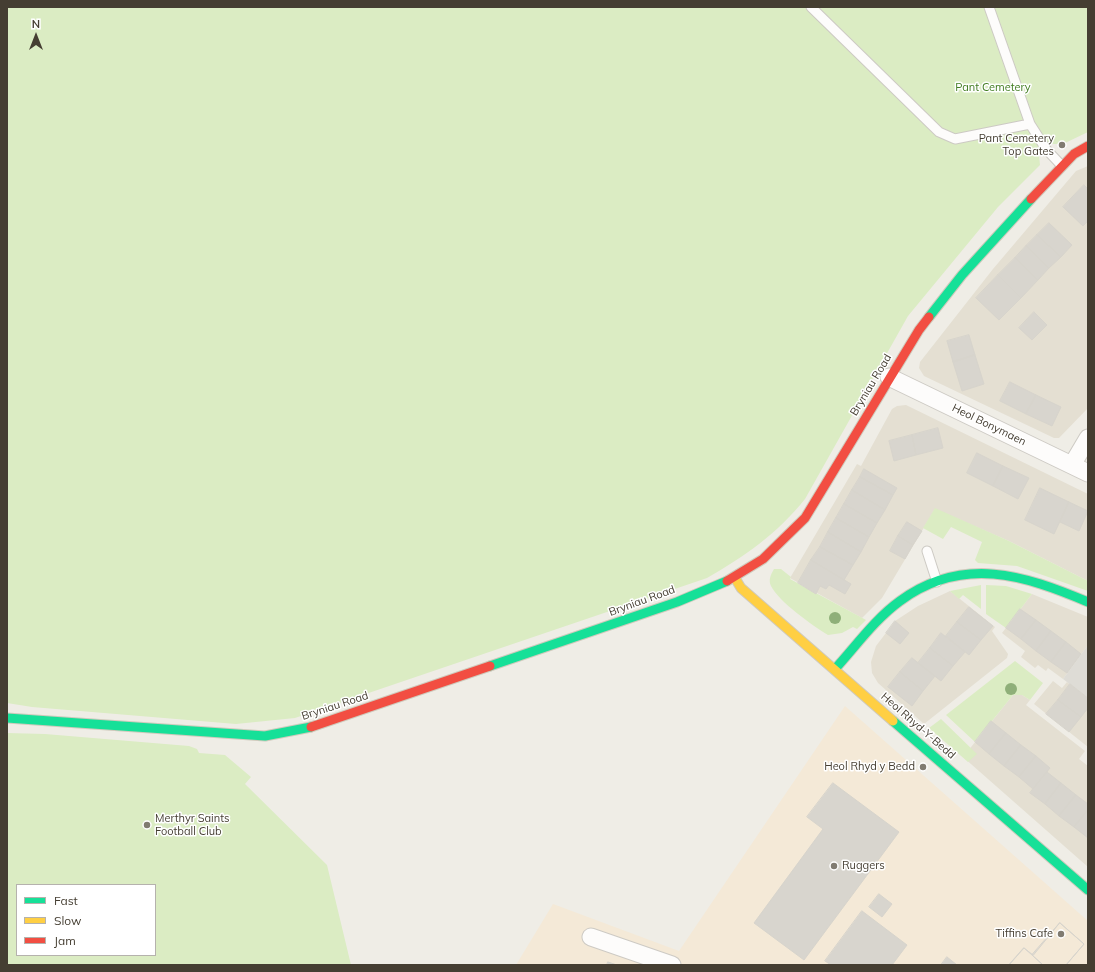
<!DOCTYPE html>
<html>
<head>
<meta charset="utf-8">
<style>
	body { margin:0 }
	#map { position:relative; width:1095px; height:972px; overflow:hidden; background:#efede6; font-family:Mulish,sans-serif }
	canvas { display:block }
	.frame { position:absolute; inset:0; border:8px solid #453e32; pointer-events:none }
	.legend { position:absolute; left:16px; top:884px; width:140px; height:72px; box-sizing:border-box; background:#fff; border:1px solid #b5b2ad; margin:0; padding:5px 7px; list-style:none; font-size:12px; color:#453e32 }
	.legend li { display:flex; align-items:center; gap:8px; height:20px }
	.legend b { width:20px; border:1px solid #b5b2ad }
	.north { position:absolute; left:16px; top:16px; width:40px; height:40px; -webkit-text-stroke:3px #fff; paint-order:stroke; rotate:0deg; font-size:11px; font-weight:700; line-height:16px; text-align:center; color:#453e32 }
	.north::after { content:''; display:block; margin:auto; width:14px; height:18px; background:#453e32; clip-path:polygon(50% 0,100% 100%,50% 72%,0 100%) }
</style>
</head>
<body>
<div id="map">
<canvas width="1095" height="972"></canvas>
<div class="frame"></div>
<ul class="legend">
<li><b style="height:5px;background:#16e098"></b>Fast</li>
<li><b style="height:5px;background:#ffcf43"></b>Slow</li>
<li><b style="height:5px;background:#f24e42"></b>Jam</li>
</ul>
<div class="north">N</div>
</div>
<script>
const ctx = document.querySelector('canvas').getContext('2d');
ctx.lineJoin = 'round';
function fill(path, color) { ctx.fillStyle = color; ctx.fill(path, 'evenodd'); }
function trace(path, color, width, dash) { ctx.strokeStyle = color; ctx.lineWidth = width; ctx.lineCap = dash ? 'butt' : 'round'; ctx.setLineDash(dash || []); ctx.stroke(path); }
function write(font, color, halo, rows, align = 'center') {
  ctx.font = font + ' Mulish,sans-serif'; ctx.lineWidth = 3; ctx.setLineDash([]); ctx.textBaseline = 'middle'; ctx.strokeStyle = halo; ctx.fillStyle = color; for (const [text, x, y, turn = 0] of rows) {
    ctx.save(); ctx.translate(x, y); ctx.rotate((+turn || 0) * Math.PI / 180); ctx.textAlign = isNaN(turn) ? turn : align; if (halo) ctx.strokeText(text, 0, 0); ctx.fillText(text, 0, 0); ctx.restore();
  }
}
fill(new Path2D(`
	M1088 166V408L1059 438H1054L924 376 919 368 920 362 993 269 1076 171Z
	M906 405 1088 494V581L1009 541 935 509 882 598 862 618 790 578 857 464 861 466 892 409 897 406Z
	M950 591 995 627 992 631 1008 654 1007 658 924 724 878 683 872 673 871 662 876 646 895 621 918 606Z
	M1032 594 1088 617V645L1063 679 1048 668 1046 671 1038 665 1035 668 1021 657 1025 651 1002 633Z
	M1053 681 1062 688 1067 682 1088 698V747L1034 704Z
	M1013 695H1022L1030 700 1026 705 1085 751 1079 759 1088 766V867L963 757Z`), '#e4dfd2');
fill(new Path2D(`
	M845 706 1088 921V965H516L553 904 679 951Z`), '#f4e9d7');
fill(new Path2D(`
	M7 7H1088V132L1063 144H1052L1039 155 1040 165 998 207 908 316 805 499C778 533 744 557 707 578L295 718 236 724 32 707 7 703Z
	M935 508 1009 541 1088 581V591L1017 566 978 563 975 560 982 542 951 527 943 539 923 528Z
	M774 569H781L791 577 790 579 866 620 857 629 853 627 842 633 828 635C812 625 779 602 771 586 768 580 771 574 774 569Z
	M981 585V609L963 595 959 599 950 591Z
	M986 585 1006 586 1032 594 1006 628 986 614Z
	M1015 661 1043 683 1030 700 1022 695H1013L975 742 946 715Z
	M941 719 977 754 968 762 929 728Z
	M7 733 45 734 189 746 197 749 199 753 225 755 251 777 245 784 327 865 351 965H7ZM17 885H155V955H17Z`), '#dbecc3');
fill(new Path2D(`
	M1088 645V698L1063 679Z`), '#dedcd6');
const building = new Path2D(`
	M1084 185 1088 189V221L1083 226 1063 207Z
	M1049 223 1072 245 1061 257 1037 235Z
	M1037 235 1061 257 1049 268 1026 246Z
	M1026 246 1049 268 1038 280 1015 258Z
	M1015 258 1038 280 1021 298 998 275Z
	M998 275 1021 298 999 320 976 298Z
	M1034 312 1047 325 1032 340 1019 328Z
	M969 335 975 355 953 362 947 341Z
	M975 355 984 384 962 391 953 362Z
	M1010 382 1036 395 1026 414 1000 401Z
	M1036 395 1061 407 1052 426 1026 414Z
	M938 428 943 448 916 455 912 435Z
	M912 435 916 455 894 461 889 441Z
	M977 453 1003 466 993 486 967 473Z
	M1003 466 1029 478 1018 499 993 486Z
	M864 469 897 488 893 495 860 477Z
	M860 477 893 495 885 510 852 490Z
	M1040 488 1069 502 1054 534 1025 520Z
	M852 490 885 510 877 523 844 504Z
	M1069 502 1088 511 1079 531 1060 522Z
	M844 504 877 523 869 537 836 518Z
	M836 518 869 537 861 552 828 532Z
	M907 522 922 531 913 545 898 536Z
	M828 532 861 552 853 565 820 547Z
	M898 536 913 545 905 559 890 551Z
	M820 547 853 565 844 580 811 560Z
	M811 560 851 584 845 594 829 585 826 589 820 586 816 594 798 583Z
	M969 607 993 626 981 640 957 622Z
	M1020 609 1036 620 1021 639 1006 628Z
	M1036 620 1051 631 1036 651 1021 639Z
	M895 621 909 633 900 644 886 633Z
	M957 622 981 640 969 655 946 636Z
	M1051 631 1066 642 1051 662 1036 651Z
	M941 633 965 652 953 666 930 648Z
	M1066 642 1081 654 1067 673 1051 662Z
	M930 648 953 666 941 681 918 663Z
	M912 658 935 676 923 691 900 672Z
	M900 672 923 691 912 706 888 687Z
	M1070 684 1088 698V708L1081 717 1058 700Z
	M1058 700 1081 717 1069 732 1046 714Z
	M991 721 1006 733 989 754 975 742Z
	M1006 733 1021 745 1004 766 989 754Z
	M1021 745 1036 756 1019 777 1004 766Z
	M1036 756 1050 768 1033 789 1019 777Z
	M1047 772 1061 783 1045 804 1030 793Z
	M833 783 899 832 804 960 754 923 823 829 807 817Z
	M1061 783 1076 795 1059 816 1045 804Z
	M1076 795 1088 804V810L1074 827 1059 816Z
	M1088 810V838L1074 827Z
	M879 894 892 904 882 917 869 907Z
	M862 911 907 945 892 965H831L825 961Z
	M1060 923 1084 944 1066 965H1009L1024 948 1033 955Z
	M1060 923 1084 944 1066 965H1043L1032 955Z
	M1024 948 1032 955 1043 965H1009Z
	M947 957 957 965H941Z
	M608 962 617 965H607Z`);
fill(building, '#d8d5ce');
trace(building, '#d7d4cc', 1);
const lane = new Path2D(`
	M811 7 939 132 955 139 1030 124
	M989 7 1030 124 1046 149 1062 166
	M927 551 937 582`);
const street = new Path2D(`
	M889 377 1088 473
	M1072 465 1088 438
	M591 937 672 965`);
const fast = new Path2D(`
	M929 317 962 275 1031 199
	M490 666 677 602 727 581
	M835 669C856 646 875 619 900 601 963 555 1024 575 1088 602
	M7 718 265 736 311 727
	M893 721 1088 890`);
const slow = new Path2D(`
	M735 578 741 588 893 721`);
const jam = new Path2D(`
	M1031 199 1074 154 1088 146
	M727 581 763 559 805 518 919 330 929 317
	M311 727 490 666`);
trace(lane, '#cdcac4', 11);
trace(street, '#cdcac4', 19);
trace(fast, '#cfcabc', 11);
trace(slow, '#cfcabc', 11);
trace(jam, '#cfcabc', 11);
trace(lane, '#fdfcfb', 9);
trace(street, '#fdfcfb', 17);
trace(fast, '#16e098', 9);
trace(slow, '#ffcf43', 9);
trace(jam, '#f24e42', 9);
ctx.fillStyle = '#8faf79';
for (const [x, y] of [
	[835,618],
	[1011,689]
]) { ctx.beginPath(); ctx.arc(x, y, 6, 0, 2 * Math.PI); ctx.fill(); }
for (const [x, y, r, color] of [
	[1062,145,4,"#807b71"],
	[923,767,4,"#807b71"],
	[147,825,4,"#807b71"],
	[834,866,4,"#807b71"],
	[1061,934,4,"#807b71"]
]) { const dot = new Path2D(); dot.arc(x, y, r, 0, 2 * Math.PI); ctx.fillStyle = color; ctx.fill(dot); trace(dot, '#fff', 1.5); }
write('11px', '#407c20', '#fff', [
	["Pant Cemetery",993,88]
]);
write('11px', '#453e32', '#fff', [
	["Pant Cemetery",1054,139],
	["Top Gates",1054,152],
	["Heol Rhyd y Bedd",915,767],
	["Merthyr Saints",155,819,"left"],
	["Football Club",155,832,"left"],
	["Ruggers",842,866,"left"],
	["Tiffins Cafe",1053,934]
], 'right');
write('11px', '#453e32', '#fff', [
	["Bryniau Road",871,385,-59],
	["Heol Bonymaen",989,425,26],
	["Bryniau Road",642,601,-20],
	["Bryniau Road",335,706,-18],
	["Heol Rhyd-Y-Bedd",918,726,41]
]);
</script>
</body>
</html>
